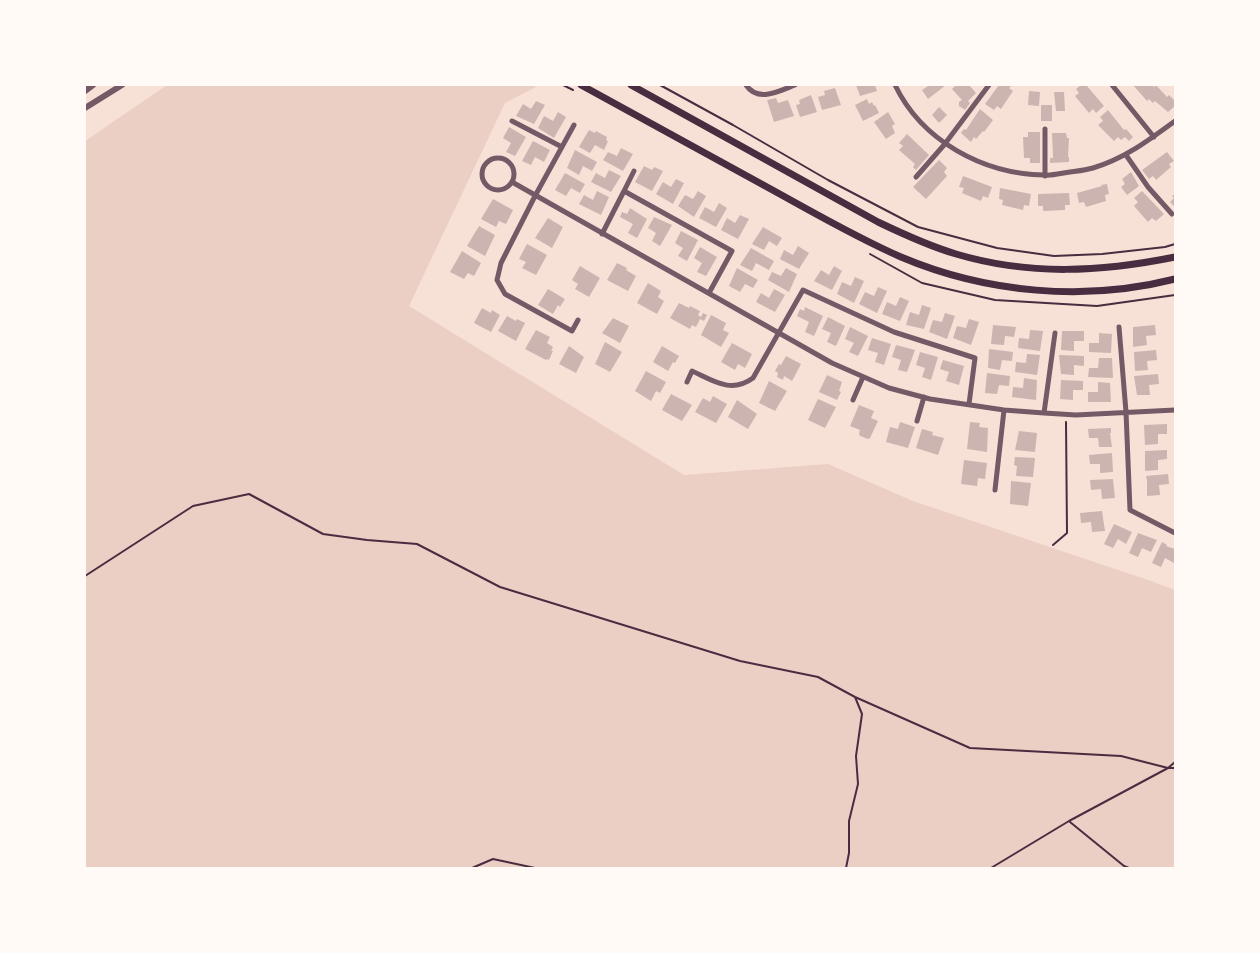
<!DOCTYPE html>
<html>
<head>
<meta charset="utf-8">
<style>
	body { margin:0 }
	#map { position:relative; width:1260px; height:953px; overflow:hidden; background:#f7e1d7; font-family:Lora,serif }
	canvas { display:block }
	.frame { position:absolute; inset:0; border:86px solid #fffaf5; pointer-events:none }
</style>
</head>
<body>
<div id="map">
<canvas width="1260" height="953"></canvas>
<div class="frame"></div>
</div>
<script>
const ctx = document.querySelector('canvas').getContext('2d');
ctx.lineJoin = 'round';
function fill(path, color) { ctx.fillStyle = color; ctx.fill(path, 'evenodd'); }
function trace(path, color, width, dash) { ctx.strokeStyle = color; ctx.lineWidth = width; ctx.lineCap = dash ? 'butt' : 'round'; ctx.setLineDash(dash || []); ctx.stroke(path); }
fill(new Path2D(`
	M167 85H531L536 87 505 103 409 306 684 475 828 464 913 501 1151 581 1175 590V868H85V141Z`), '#ebcfc5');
fill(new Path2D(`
	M856 85H875L877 91 860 96Z
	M927 85H946L928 99 922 90 928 86Z
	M956 85H969L976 93 968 101 970 103 965 110 959 106V102L962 100 952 89Z
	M999 85H1012L1009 88 1013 91 1001 109 997 106 994 110 985 104Z
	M1081 85H1089L1087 86 1104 106 1096 113 1093 109 1089 113 1075 96 1079 93 1076 89Z
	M1133 85H1152L1154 87 1156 85 1167 97 1169 95 1175 101V106L1168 112 1155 101 1153 103 1149 99 1147 101Z
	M835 88 841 105 822 110 818 97 825 95 824 91Z
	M1029 91 1040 92 1039 106 1028 105Z
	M1054 92H1064L1065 111H1056Z
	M811 95 817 112 800 117 796 105 800 104 799 100Z
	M776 98 778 103 788 100 794 116 774 122 767 100Z
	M867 99 869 104 872 102 874 106 875 105 879 113 863 121 855 105Z
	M536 101 545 105 534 124 516 116 523 104 531 109Z
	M1041 105H1052V121H1041Z
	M939 107 947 115 939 123 932 115Z
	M980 109 993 120 984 132 983 131 976 139 974 137 971 142 961 133 964 129 966 130Z
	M1108 110 1124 130 1126 129 1133 137 1129 141 1125 137 1121 140 1118 137 1114 141 1098 125 1103 121 1100 117Z
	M558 112 566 117 554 138 538 128 544 116 553 121Z
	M888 112 895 124 892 126 895 133 886 139 874 122Z
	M509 127 526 137 515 156 506 152 511 143 503 138Z
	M589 130 595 133 596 131 607 137 606 140 608 141 604 150 595 145 590 153 579 147Z
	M1028 132H1040V163H1030V158H1024L1023 137H1028Z
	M1052 133H1066L1067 138H1069L1068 157H1069V162L1050 163V158H1053Z
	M907 134 929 155 916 170 913 167 915 164 899 150 903 146 899 143Z
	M533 141 550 150 544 162 535 157 531 165 522 161Z
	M621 148 633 154 623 171 603 160 608 152 617 156Z
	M575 150 597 162 592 171 583 166 579 175 567 168Z
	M1167 152 1174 161 1169 164 1171 167 1156 180 1153 176 1149 179 1142 170Z
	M939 160 947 168 944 172 947 176 926 199 913 187Z
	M644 166 652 170 654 167 663 171 652 191 635 182Z
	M609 170 621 176 611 192 591 182 596 173 605 178Z
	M1131 172 1139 186 1127 195 1121 187 1125 184 1122 179Z
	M565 173 585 184 580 193 571 188 566 196 555 190Z
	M963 176 992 187 988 198 983 196 981 201 962 193 964 188 959 187Z
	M676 179 684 183 673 204 656 194 663 182 671 187Z
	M1107 184 1109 194 1105 195 1106 201 1086 207 1084 202 1079 203 1077 193 1102 186 1101 185Z
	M1000 188 1031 194 1029 206 1024 205 1023 210 1002 205 1003 200 999 199Z
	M597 191 609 197 601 215 579 204 584 195 593 200Z
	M698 191 706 196 694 217 678 206 685 195 693 199Z
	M1142 191 1164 214 1156 221 1152 218 1148 222 1134 206 1138 202 1134 198Z
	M1069 193 1070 205H1065V210L1043 211V206H1038V194Z
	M1175 194V207L1170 202 1174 198 1172 196Z
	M493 199 513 210 506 224 499 221 496 227 481 219Z
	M719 203 727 208 716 227 699 218 705 207 714 212Z
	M630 208 647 219 637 238 628 233 633 224 620 217 622 212 627 214Z
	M740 215 749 219 738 239 721 230 727 218 735 223Z
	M654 217 672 225 660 246 652 241 656 233 648 228Z
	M548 218 563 227 552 248 535 238Z
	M479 226 495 235 485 256 467 246Z
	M763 227 782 238 777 246 769 241 764 250 752 244Z
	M681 231 698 240 687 261 678 256 683 248 675 243Z
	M527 244 547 255 536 275 522 268 526 262 519 259Z
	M798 246 809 253 799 269 780 259 784 250 793 255Z
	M700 247 717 257 706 276 697 272 702 263 694 258Z
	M751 248 774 261 769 270 756 263 752 271 740 265Z
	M462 251 481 263 474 276 468 273 464 279 450 272Z
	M617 263 627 268 626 270 636 276 628 291 607 280Z
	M580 266 600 278 589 297 575 289 578 284 572 280Z
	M834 266 842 271 832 290 814 281 821 270 829 275Z
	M737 268 758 280 753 288 745 284 740 292 729 286Z
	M786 268 797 274 789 292 768 280 772 272 781 276Z
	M855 277 864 281 854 303 837 294 842 282 851 286Z
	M648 283 661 291 658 297 664 301 657 314 637 303Z
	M878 287 887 291 877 313 859 304 865 292 874 296Z
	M548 289 565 299 560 307 558 305 553 314 538 305Z
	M774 289 785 295 775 312 756 302 761 293 769 298Z
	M900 297 909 301 900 321 882 314 887 302 896 306Z
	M679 303 689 308 690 306 700 311 698 315 701 317 703 313 707 315 704 321 700 319 696 327 692 325 690 329 670 318Z
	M922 305 931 308 924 329 906 325 910 312 919 315Z
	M805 307 823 316 814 336 805 332 809 322 797 316 800 309 804 311Z
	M482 308 491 313 492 310 500 315 491 332 474 323Z
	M945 313 955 316 947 339 929 332 933 320 942 322Z
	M711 315 726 323 723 330 729 333 721 347 701 335Z
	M507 316 516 321 517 319 525 323 516 341 498 331Z
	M828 317 845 326 836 346 827 342 831 333 822 329Z
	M613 318 629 326 620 343 602 333Z
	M969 319 979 322 971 345 953 338 957 326 966 328Z
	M993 325 1016 327 1014 337 1005 336 1004 345 991 344Z
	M1155 325 1156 335 1146 336 1147 345 1133 347V327Z
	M850 327 868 336 858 356 849 352 854 343 845 339Z
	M536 330 550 337 547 343 553 347 551 351H553L549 360 547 359 546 360 525 349Z
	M1030 330 1043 331 1040 351 1018 348 1019 338 1029 339Z
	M1062 331H1084V341H1074V351L1061 350Z
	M1099 333 1112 334 1111 353 1089 352V343H1099Z
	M872 338 891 344 884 365 875 362 878 353 868 350Z
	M605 342 622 352 610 372 595 364Z
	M732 343 752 354 745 368 738 364 735 370 721 362Z
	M896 345 915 350 907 372 898 370 901 360 892 357Z
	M569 346 584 357 576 373 559 364Z
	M662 346 679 356 675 363 673 362 668 371 653 362Z
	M989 349 1013 352 1012 361 1002 360 1000 370 988 368Z
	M1156 350 1157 360 1147 361 1148 370 1135 371 1134 352Z
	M920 352 938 357 931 380 922 377 925 368 916 365Z
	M1027 354 1040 355 1037 375 1015 372 1016 362 1026 363Z
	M1059 355 1084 356V366L1074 365V375L1061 374Z
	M786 356 801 364 792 381 784 376 783 380 777 377 778 373 775 371 779 364 781 365Z
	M1099 358H1112L1113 378 1088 377 1089 368H1098Z
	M943 360 964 366 959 385 946 381 949 372 940 369Z
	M646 371 666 382 660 393 656 391 651 401 635 391Z
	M987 373 1010 376 1009 386 999 385 997 394 985 393Z
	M1158 374 1159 384 1149 385 1150 395H1137L1134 376Z
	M827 375 842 382 839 391 841 392 837 400 819 392Z
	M1024 378 1037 380 1036 400 1012 397 1013 387 1023 388Z
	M1061 380 1083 381V390H1073V400L1060 399Z
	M769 381 787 391 775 411 759 403Z
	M1098 382 1110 383 1111 402H1088V392H1098Z
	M671 394 692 405 682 421 662 410Z
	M713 396 727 404 716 423 695 412 703 398 710 402Z
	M818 399 836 407 825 428 808 420Z
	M737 400 757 414 748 429 728 417Z
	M859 405 874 411 871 418 878 421 870 438 868 439 860 436 859 434 860 430 850 426Z
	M900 422 915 427 908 448 886 442 890 427 898 429Z
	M970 422 980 423 979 427 988 428 987 452 967 449Z
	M1167 424V434H1158V444L1145 445 1144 425Z
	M1111 428V433H1110L1112 447H1099L1098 438H1089L1088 429Z
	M922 429 933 432 932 435 944 438 938 455 916 448Z
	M1019 431 1037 433 1035 452 1015 450Z
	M1167 450V459L1158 460V470L1145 471V451Z
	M1112 453 1113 472 1100 473V464H1090L1089 455Z
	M1015 457 1035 458 1033 477 1016 476 1017 466 1014 465Z
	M964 460 987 463 985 479 978 478 977 486 961 484Z
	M1168 474 1169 484 1159 485 1160 495 1147 496V481L1146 476Z
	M1113 479 1115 498 1102 499 1101 489 1091 490 1090 480Z
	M1011 481 1031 483 1028 506 1010 504Z
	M1102 511 1105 531 1092 532 1091 522 1081 523 1080 513Z
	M1114 524 1132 532 1126 544 1118 539 1113 548 1104 544Z
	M1138 533 1157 540 1151 552 1142 548 1138 557 1129 553Z
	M1162 542 1167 545 1166 546 1175 549V560L1174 563 1165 558 1161 567 1152 563Z`), '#ccb4b1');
trace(new Path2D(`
	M563 85 573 90
	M660 85 733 125 828 180 918 227 997 248 1054 256 1102 254 1165 247 1175 244
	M870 254 922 283 995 300 1097 306 1175 295
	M1053 545 1067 533 1066 422
	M85 576 193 506 249 494 323 534 367 540 417 544 500 587 740 661 818 677 855 697 970 748 1121 756 1168 768H1175
	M1070 822 1124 866 1129 868
	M472 868 493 859 535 868
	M846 868 849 853V821L858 784 856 756 862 714 855 697
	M991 868 1069 821 1168 768 1175 762`), '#4a2c40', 2);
trace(new Path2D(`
	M746 85C758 103 779 91 795 85
	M895 85C922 141 983 174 1044 175 1052 176 1062 173 1070 172 1077 171 1086 170 1093 168 1124 159 1149 140 1175 121
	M1112 85 1154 137
	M512 121 562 147
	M574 125 535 196 501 263 497 280 505 294 572 331 578 320
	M1045 129V176
	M1126 155 1148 187 1172 214
	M482 174a16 16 0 1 1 32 0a16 16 0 1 1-32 0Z
	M916 177 944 145 989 85
	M512 182 832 363 889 388 930 399 1004 410 1044 413 1076 415 1175 410
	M624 191 634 171
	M602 234 624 191 732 251 709 293
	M1119 327 1126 412 1130 510 1175 533
	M687 382 692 371C714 381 731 394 753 378L803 290 894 332 975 358 969 404
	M853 400 863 377
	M1044 413 1055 333
	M917 421 924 397
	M995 490 1004 410`), '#755966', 5);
trace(new Path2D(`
	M85 91 93 85
	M85 108 122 85`), '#755966', 6);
trace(new Path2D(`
	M581 85C643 119 705 153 767 187 811 211 855 237 901 257 986 293 1085 302 1175 279
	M631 85 878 222C903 234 929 246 956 254 1030 276 1101 272 1175 257`), '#4a2c40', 7);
</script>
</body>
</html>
